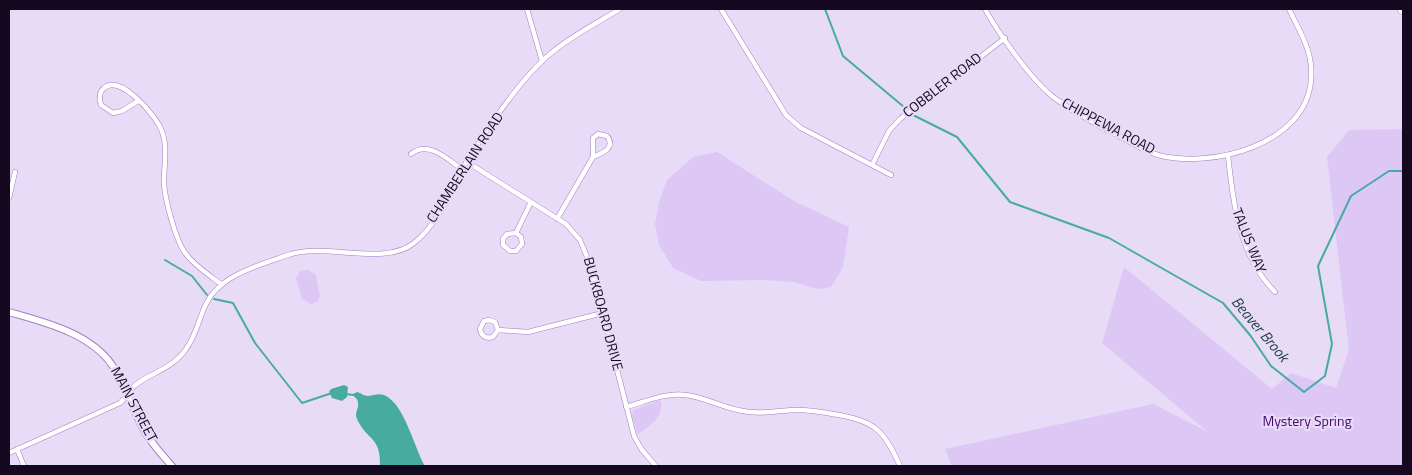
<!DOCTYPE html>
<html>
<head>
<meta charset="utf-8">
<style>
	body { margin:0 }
	#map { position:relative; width:1412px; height:475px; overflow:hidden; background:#e8dbf8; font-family:"Titillium Web",sans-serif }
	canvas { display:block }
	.frame { position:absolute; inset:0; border:10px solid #150821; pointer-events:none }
</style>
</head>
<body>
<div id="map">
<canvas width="1412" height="475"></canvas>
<div class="frame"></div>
</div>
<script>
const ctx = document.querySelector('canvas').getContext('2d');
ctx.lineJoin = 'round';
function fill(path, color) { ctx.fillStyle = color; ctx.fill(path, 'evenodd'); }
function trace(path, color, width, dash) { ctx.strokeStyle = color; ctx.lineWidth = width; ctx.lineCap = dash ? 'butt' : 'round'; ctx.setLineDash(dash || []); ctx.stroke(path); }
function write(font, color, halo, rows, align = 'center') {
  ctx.font = font + ' "Titillium Web",sans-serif'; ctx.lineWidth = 4.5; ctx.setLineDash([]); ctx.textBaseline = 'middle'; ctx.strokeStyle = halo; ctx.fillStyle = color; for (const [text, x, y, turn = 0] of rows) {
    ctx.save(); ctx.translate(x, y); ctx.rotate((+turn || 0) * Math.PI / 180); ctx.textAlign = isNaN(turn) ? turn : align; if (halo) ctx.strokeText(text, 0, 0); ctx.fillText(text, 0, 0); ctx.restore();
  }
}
fill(new Path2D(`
	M1403 129V466H952L945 449 1153 404 1208 432 1102 343 1124 267 1272 389 1291 373 1336 388 1349 350 1327 157 1349 130Z
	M717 152 794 201 849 227 843 267 831 287 818 289 793 282 765 280 701 281 673 268 659 245 655 224 659 202 667 180 693 157Z
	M308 270 316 275 320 296 318 301 311 304 302 299 296 278 300 271Z
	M661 400C663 418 651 425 638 434L632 416 633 410Z`), '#dcc7f5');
fill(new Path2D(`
	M344 385 348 387 347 397 342 401 332 398 329 392 331 389Z
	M357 392C361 393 364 396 368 396 374 395 378 393 384 395 405 404 414 448 425 466H380C381 436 367 441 357 419 354 413 359 409 358 403 358 398 354 398 353 394Z`), '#47aba1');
trace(new Path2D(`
	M825 9 843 56 904 107
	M913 115 957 137 1010 202 1109 238 1223 303 1250 335 1271 366 1304 392 1325 376 1332 344 1318 266 1351 196 1389 171H1403
	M165 260 192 276 207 295
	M214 299 233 303 255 343 302 403 332 393
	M346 394 353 395`), '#47aba1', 2);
const street = new Path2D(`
	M527 9 542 61
	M721 9 786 115 801 128 891 175
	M985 9C998 33 1031 79 1052 96 1071 111 1096 124 1117 135 1130 142 1144 151 1158 155 1211 169 1306 145 1311 80 1314 53 1300 32 1289 9
	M138 101 122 111 113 113 101 105C99 99 99 92 104 88 120 74 151 112 159 125 169 142 164 162 164 181 164 197 176 242 186 254 195 266 209 275 221 284
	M411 154C429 140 447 159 463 170
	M1228 155C1233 204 1239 256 1275 292
	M467 162 566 224 580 240 590 264 634 436 642 450 656 466
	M872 165 889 131 900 119 1005 38
	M9 198 15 172
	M557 219 593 157V138L598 134 607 136C616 148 603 153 593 157
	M516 233 521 237 522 244 516 251H510L503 245V239L507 234 516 233 531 202
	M498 330 493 337C486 339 481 336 480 329L484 321 489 320 495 322 498 330 528 332 603 313
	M626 407C645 402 666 392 686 395 708 398 727 410 749 412 765 414 782 410 798 410 810 410 822 412 833 414 873 420 884 429 900 466
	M17 449 24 466
	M9 453 120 403C125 399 127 393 132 388 147 373 171 371 186 349 196 336 199 318 206 304 220 275 259 265 288 255 325 242 384 267 414 243 440 222 451 189 467 161 488 128 520 79 550 54 571 36 597 23 620 9`);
const secondary = new Path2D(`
	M9 312C44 322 90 333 112 365 126 385 132 409 144 430 151 443 162 455 172 466`);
const highway = new Path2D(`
	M1402 9 1403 10`);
trace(street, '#9f7ec3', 5.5);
trace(secondary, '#9f7ec3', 8);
trace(highway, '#9f7ec3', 10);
trace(street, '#fff', 4.5);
trace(secondary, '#fff', 6);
trace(highway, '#fff', 9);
write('14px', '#150821', '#e8dbf8', [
	["COBBLER ROAD",943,86,-38],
	["CHIPPEWA ROAD",1108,127,28],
	["CHAMBERLAIN ROAD",466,168,-57],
	["TALUS WAY",1248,241,68],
	["BUCKBOARD DRIVE",602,314,75],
	["MAIN STREET",133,405,62]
]);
write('14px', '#44096b', '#e8dbf8', [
	["Mystery Spring",1307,423]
]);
write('italic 15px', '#21403d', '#e8dbf8', [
	["Beaver Brook",1259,330,50]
]);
</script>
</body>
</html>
